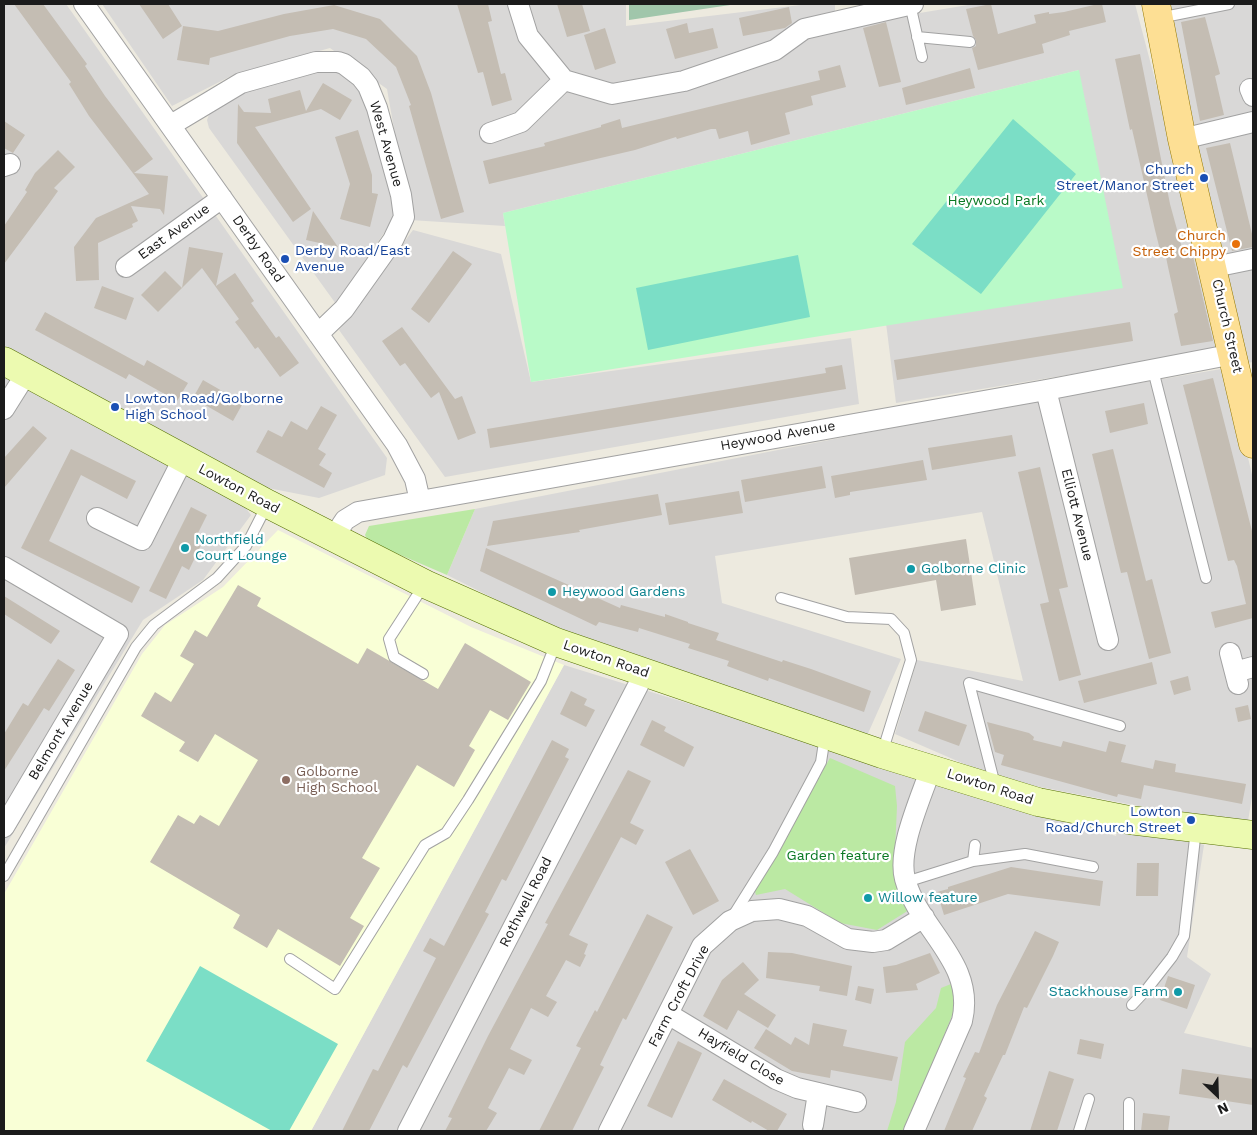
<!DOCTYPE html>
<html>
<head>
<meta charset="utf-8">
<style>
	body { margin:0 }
	#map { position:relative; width:1257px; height:1135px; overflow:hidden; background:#edeadf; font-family:"Work Sans",sans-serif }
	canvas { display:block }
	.frame { position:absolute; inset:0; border:5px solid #1b1b1b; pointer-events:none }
	.north { position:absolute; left:1192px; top:1070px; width:50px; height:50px; -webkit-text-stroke:4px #fff; paint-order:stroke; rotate:156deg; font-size:14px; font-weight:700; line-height:20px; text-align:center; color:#1b1b1b }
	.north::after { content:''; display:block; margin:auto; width:18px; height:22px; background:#1b1b1b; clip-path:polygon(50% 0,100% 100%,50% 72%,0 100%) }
</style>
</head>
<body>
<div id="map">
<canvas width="1257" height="1135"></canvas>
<div class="frame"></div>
<div class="north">N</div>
</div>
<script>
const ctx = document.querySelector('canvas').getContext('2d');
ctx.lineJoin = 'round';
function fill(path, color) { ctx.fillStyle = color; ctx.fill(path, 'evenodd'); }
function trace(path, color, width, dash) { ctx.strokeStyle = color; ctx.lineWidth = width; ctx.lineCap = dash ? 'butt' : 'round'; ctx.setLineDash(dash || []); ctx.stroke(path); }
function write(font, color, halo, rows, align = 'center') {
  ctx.font = font + ' "Work Sans",sans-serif'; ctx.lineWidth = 4.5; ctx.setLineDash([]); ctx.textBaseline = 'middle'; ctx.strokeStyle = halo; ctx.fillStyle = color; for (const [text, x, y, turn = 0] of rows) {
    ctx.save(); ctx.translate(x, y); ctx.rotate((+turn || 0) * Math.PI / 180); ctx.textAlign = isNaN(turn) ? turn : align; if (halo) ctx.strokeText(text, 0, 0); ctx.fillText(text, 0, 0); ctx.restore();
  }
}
fill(new Path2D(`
	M4 4H66L387 458 385 475 319 498 268 488 4 345Z
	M102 4H626V26L809 4H835V27L974 4H1135L1226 349 896 403 886 323 1079 70 503 213 505 226 410 220 387 89 330 48 233 75 172 106Z
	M1162 4H1253V362L1247 363Z
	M332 70 347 74 365 97 395 209 390 224 336 304 209 128 207 120 210 112 248 89 309 72Z
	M413 230 501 254 531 382 851 338 859 404 445 477 339 330Z
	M1227 368 1253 479V791L1247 827 999 779 895 734 917 660 1023 681 982 512 715 556 722 603 901 659 866 738 571 637 447 575 475 509 1004 406Z
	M4 375 242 503 251 515 203 580 143 620 4 848Z
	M564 665 1116 836 1118 824 1204 845 1187 957 1211 974 1184 1033 1253 1048V1131H311Z`), '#d9d8d7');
fill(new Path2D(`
	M278 530 471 627 564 665 311 1131H4V894L142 654 165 625 223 587Z`), '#f9ffd6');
fill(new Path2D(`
	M475 509 447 575 368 541 365 535 369 526Z
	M830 758 895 786 897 806 894 873 909 910 877 930 840 923 785 889 756 895 754 888Z
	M951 984 956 1006 905 1131H887L896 1102 905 1042 936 1008 941 988Z`), '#bbe9a3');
fill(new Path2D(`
	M629 4H737L629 20Z`), '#a0c6ab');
fill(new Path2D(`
	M1079 70 1123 288 531 382 503 213Z`), '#b9fac8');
fill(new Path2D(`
	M1013 119 1076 174 981 294 912 244Z
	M798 255 810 317 648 350 636 288Z
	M200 966 338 1044 289 1131H272L146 1061Z`), '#7bdec6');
fill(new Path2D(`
	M14 4H43L87 64 85 66 105 96 153 159 134 173 168 176 164 215 160 209 131 206 138 221 132 224 133 227 98 243 99 280 76 281 74 247 96 218 149 194 89 116 69 84 71 82Z
	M139 4H168L182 26 163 39Z
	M457 4H488L492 21 488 22 501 74 505 73 512 100 492 106 483 72 478 73Z
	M557 4H582L590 31 567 37Z
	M991 4 998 34 1036 23 1034 15 1049 12V14L1064 12 1098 4H1102L1106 22 1069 31 1070 35 1042 44 1044 53 978 70 972 48 976 46V40L973 36 966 9Z
	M334 5 380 19 417 56 431 93 464 212 441 219 409 106 411 105 396 67 366 39 333 29 290 36 210 58 209 65 177 60 183 26 218 31 284 14Z
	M789 7 792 23 785 28 743 36 739 18Z
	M1205 17 1220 74 1215 76 1224 115 1200 121 1181 22Z
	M886 22 901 82 879 87 863 28Z
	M687 23 689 33 713 28 718 48 675 59 666 29Z
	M605 28 616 63 595 70 584 35Z
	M1140 54 1170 204 1184 255 1192 252 1213 341 1181 346 1174 314 1178 312 1168 267 1166 257 1162 258 1155 230 1132 129 1130 130 1115 59Z
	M840 65 846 87 811 96 813 105 785 113 790 134 751 145 748 131 719 139 716 129H711L677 139 676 137 635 150 489 184 483 161 545 146 544 143 601 127V125L620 119 622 128 820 80 818 71Z
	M970 68 975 88 906 105 902 88Z
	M323 83 352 100 340 120 321 109 255 127 311 209 293 222 237 143 238 104 244 112 271 113 268 99 300 90 306 111Z
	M4 121 25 135 13 153 4 148Z
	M358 130 372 175V193L378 194 370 227 340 219 350 184 335 137Z
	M1230 143 1253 238V247L1232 251 1206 148Z
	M58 150 75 167 54 188 58 191 48 205 4 264V226L27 192 25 190 35 173Z
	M313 211 338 247 306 240Z
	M189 247 223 253 216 286 235 273 254 301 251 303 276 338 279 336 299 363 280 377 258 347 255 349 245 335 235 322 239 319 202 268 158 312 141 295 165 271 182 288Z
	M453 251 472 264 429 323 411 309Z
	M102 286 134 298 126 320 94 308Z
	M45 312 144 366 147 360 188 383 177 401 129 374 126 379 35 330Z
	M1130 322 1133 341 897 380 894 360Z
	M402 327 455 399 462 396 476 433 458 440 439 392 431 398 405 363 400 366 382 341Z
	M842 365 846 389 490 448 487 429 826 373 825 368Z
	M1213 378 1253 535V618L1215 628 1211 612 1246 604 1237 566 1234 560 1228 561 1183 385Z
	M203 380 243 403 233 421 193 398Z
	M1144 403 1148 424 1110 433 1105 411Z
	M321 406 337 415 318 449 326 454 319 465 332 473 324 488 256 452 268 430 282 437 291 421 307 430Z
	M33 426 47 438 4 488V458Z
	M1012 435 1016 456 932 470 928 448Z
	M71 449 136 481 127 499 81 475 49 541 140 587 132 603 21 548Z
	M1113 449 1146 581 1152 579 1171 653 1149 659 1127 572 1121 573 1092 454Z
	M923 460 927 480 850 492V495L835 498 831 476Z
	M822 466 826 488 745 502 741 480Z
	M1040 467 1068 587 1059 589 1081 675 1059 681 1040 604 1049 602 1018 472Z
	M739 491 743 513 669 525 665 503Z
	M658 494 662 515 579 530 580 532 487 546 493 521Z
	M191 507 207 515 197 535 204 539 189 570 182 566 166 599 149 591Z
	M966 539 976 605 941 611 936 580 855 595 849 558Z
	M486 548 620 608 621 605 665 617V614L688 622V623L719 633 716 640 782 662 783 660 811 669 871 691 864 712 769 678 768 681 727 666 729 661 688 648 690 644 639 628 638 632 599 622 596 626 480 571Z
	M238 585 261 598 257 606 358 664 367 648 438 689 465 643 531 682 508 720 490 710 469 746 475 750 454 787 417 765 362 858 380 868 350 918 364 926 340 966 278 929 267 948 233 928 240 915 150 862 178 815 194 824 200 815 219 826 258 760 215 734 198 762 179 751 185 742 141 716 155 692 171 702 194 664 180 656 195 630 207 637Z
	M4 596 60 631 51 644 4 614Z
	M58 659 75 670 49 711 44 708 4 771V734L23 703 28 706Z
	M1152 662 1157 684 1084 703 1078 681Z
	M1188 676 1191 690 1174 695 1170 681Z
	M571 691 587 699 584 705 595 710 586 727 560 714Z
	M1248 705 1251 719 1238 722 1235 708Z
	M925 711 967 725 959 746 918 731Z
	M652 720 666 727 664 731 694 747 684 767 640 745Z
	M987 722 1029 733 1034 737 1033 740 1061 747 1063 741 1106 752 1109 741 1126 745 1121 762 1153 769 1155 760 1176 764 1175 772 1246 784 1242 804 1144 785 1141 799 1118 794 1117 797 1001 765 1004 755 995 752Z
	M552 740 569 749 565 757 569 759 506 881 502 879 485 912 489 914 407 1068 403 1065 369 1131H342L373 1069 378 1071 436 958 423 951 430 938 444 946Z
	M628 770 651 781 630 823 644 830 636 845 621 837 569 935 588 944 584 954 586 955 580 967 566 960 546 996 557 1002 548 1017 531 1008 510 1049 532 1060 524 1075 509 1068 488 1108 497 1113 486 1131H445L452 1118 448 1117 488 1036 548 924 545 923Z
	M690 849 719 901 693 915 665 862Z
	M1137 863H1159L1158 896H1136Z
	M1011 867 1103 881 1100 906 1008 894 944 915 937 892 948 889V887Z
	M647 914 673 927 626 1020 623 1018 600 1065 604 1067 572 1131H539L581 1048 576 1046 595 1010 597 1012Z
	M1035 931 1059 942 1053 956 1027 1008 1024 1007 1005 1055H1003L984 1096 987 1098 972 1131H944L966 1078 963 1077 975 1052 979 1053 997 1005Z
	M768 952 792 953 852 966 847 996 819 991 820 986 766 978Z
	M930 953 940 973 916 984 918 990 886 993 883 967 896 965Z
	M743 962 759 980 744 994 776 1015 768 1028 738 1010 727 1030 703 1016 722 980Z
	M1168 976 1195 985 1187 1009 1160 1000Z
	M858 986 874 989 871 1004 855 1000Z
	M813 1023 847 1030 843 1046 898 1057 892 1081 831 1070 830 1078 792 1071 754 1048 766 1029 791 1045 795 1037 809 1045Z
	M1080 1039 1104 1044 1101 1059 1077 1054Z
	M678 1041 702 1053 672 1118 647 1106Z
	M1182 1069 1253 1079V1105L1179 1094Z
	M1049 1071 1074 1079 1057 1131H1030Z
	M724 1079 787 1114 777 1131H769L752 1121 751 1123 712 1100Z
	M1143 1113 1170 1116 1168 1131H1141Z`), '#c4bdb3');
const service = new Path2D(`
	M910 4 922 57
	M1159 18 1229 4
	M917 37 970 42
	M1153 370 1206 578
	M781 598 847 617 891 619 904 633 911 660 882 753
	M423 674 394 657 389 639 424 585
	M995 785 969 683 1120 726
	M973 861 975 845
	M4 876 136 647 154 625 217 578 246 546 267 505
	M906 882 973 861 1025 854 1093 867
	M733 916 773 852 811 781 821 762 825 736
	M290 959 335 989 425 845 446 833 468 800 541 681 556 643
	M1132 1005 1147 989 1172 957 1184 936 1196 829
	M1129 1103V1131
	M1079 1131 1089 1099`);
const minor = new Path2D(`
	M84 4 397 445 415 479 420 501
	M518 4 528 36 564 80 612 94 684 81 775 50 804 29 913 4
	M1250 89 1253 96
	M171 125 241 83 316 62H338L344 64 361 77 368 86 377 108 401 195 404 217 393 240 344 309 318 334
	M490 133 521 122 564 80
	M1182 139 1253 122
	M4 166 10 164
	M126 267 222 198
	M1214 267 1253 259
	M1046 390 1108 640
	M4 409 26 374
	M97 518 142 540 183 459
	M333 538 345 520 358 512 1046 390 1234 354
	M4 567 118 634 4 827
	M1230 653 1238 684
	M1235 672 1253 667
	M668 1014 776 1079 797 1088 856 1102
	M813 1125 818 1093
	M408 1131 645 672
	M609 1131 702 946 730 921 752 911 779 909 807 916 848 939 873 942 886 940 924 917
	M914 1131 962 1021C976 962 919 931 905 879 897 849 921 798 931 768`);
const secondary = new Path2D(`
	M4 361 268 504 425 584 556 642 882 754 1038 802 1129 820 1253 835`);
const primary = new Path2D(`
	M1156 4 1182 139 1253 444`);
trace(service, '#a2a2a2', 12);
trace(minor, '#a2a2a2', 22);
trace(secondary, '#557003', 29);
trace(primary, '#917600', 29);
trace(service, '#fff', 10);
trace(minor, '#fff', 20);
trace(secondary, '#ecfab0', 28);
trace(primary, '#fddf94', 28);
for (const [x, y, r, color] of [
	[1204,178,5,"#1a4fb4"],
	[1236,244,5,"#e8710a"],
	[285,259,5,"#1a4fb4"],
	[115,407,5,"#1a4fb4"],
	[185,548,5,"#0f9aa8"],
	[911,569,5,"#0f9aa8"],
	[552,592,5,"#0f9aa8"],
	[286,780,5,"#8d6e63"],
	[1191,820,5,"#1a4fb4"],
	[868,898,5,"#0f9aa8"],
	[1178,992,5,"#0f9aa8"]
]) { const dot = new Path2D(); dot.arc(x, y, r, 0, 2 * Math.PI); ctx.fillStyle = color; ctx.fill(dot); trace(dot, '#fff', 2); }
write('14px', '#1b1b1b', '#fff', [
	["West Avenue",386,144,74],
	["East Avenue",174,232,-36],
	["Derby Road",258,249,55],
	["Church Street",1227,326,77],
	["Heywood Avenue",778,436,-10],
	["Lowton Road",239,489,28],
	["Elliott Avenue",1077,515,76],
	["Lowton Road",606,659,19],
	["Belmont Avenue",61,731,-59],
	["Lowton Road",990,787,18],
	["Rothwell Road",526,902,-63],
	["Farm Croft Drive",679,996,-62],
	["Hayfield Close",741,1057,31]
]);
write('14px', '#164399', '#fff', [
	["Church",1194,170],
	["Street/Manor Street",1194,186],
	["Derby Road/East",295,251,"left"],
	["Avenue",295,267,"left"],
	["Lowton Road/Golborne",125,399,"left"],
	["High School",125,415,"left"],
	["Lowton",1181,812],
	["Road/Church Street",1181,828]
], 'right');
write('14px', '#097822', '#fff', [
	["Heywood Park",996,201],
	["Garden feature",838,856]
]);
write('14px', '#c56008', '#fff', [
	["Church",1226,236],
	["Street Chippy",1226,252]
], 'right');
write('14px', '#0d838f', '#fff', [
	["Northfield",195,540],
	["Court Lounge",195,556],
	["Golborne Clinic",921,569],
	["Heywood Gardens",562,592],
	["Willow feature",878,898],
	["Stackhouse Farm",1168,992,"right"]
], 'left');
write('14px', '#785e54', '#fff', [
	["Golborne",296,772],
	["High School",296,788]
], 'left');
</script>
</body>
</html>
